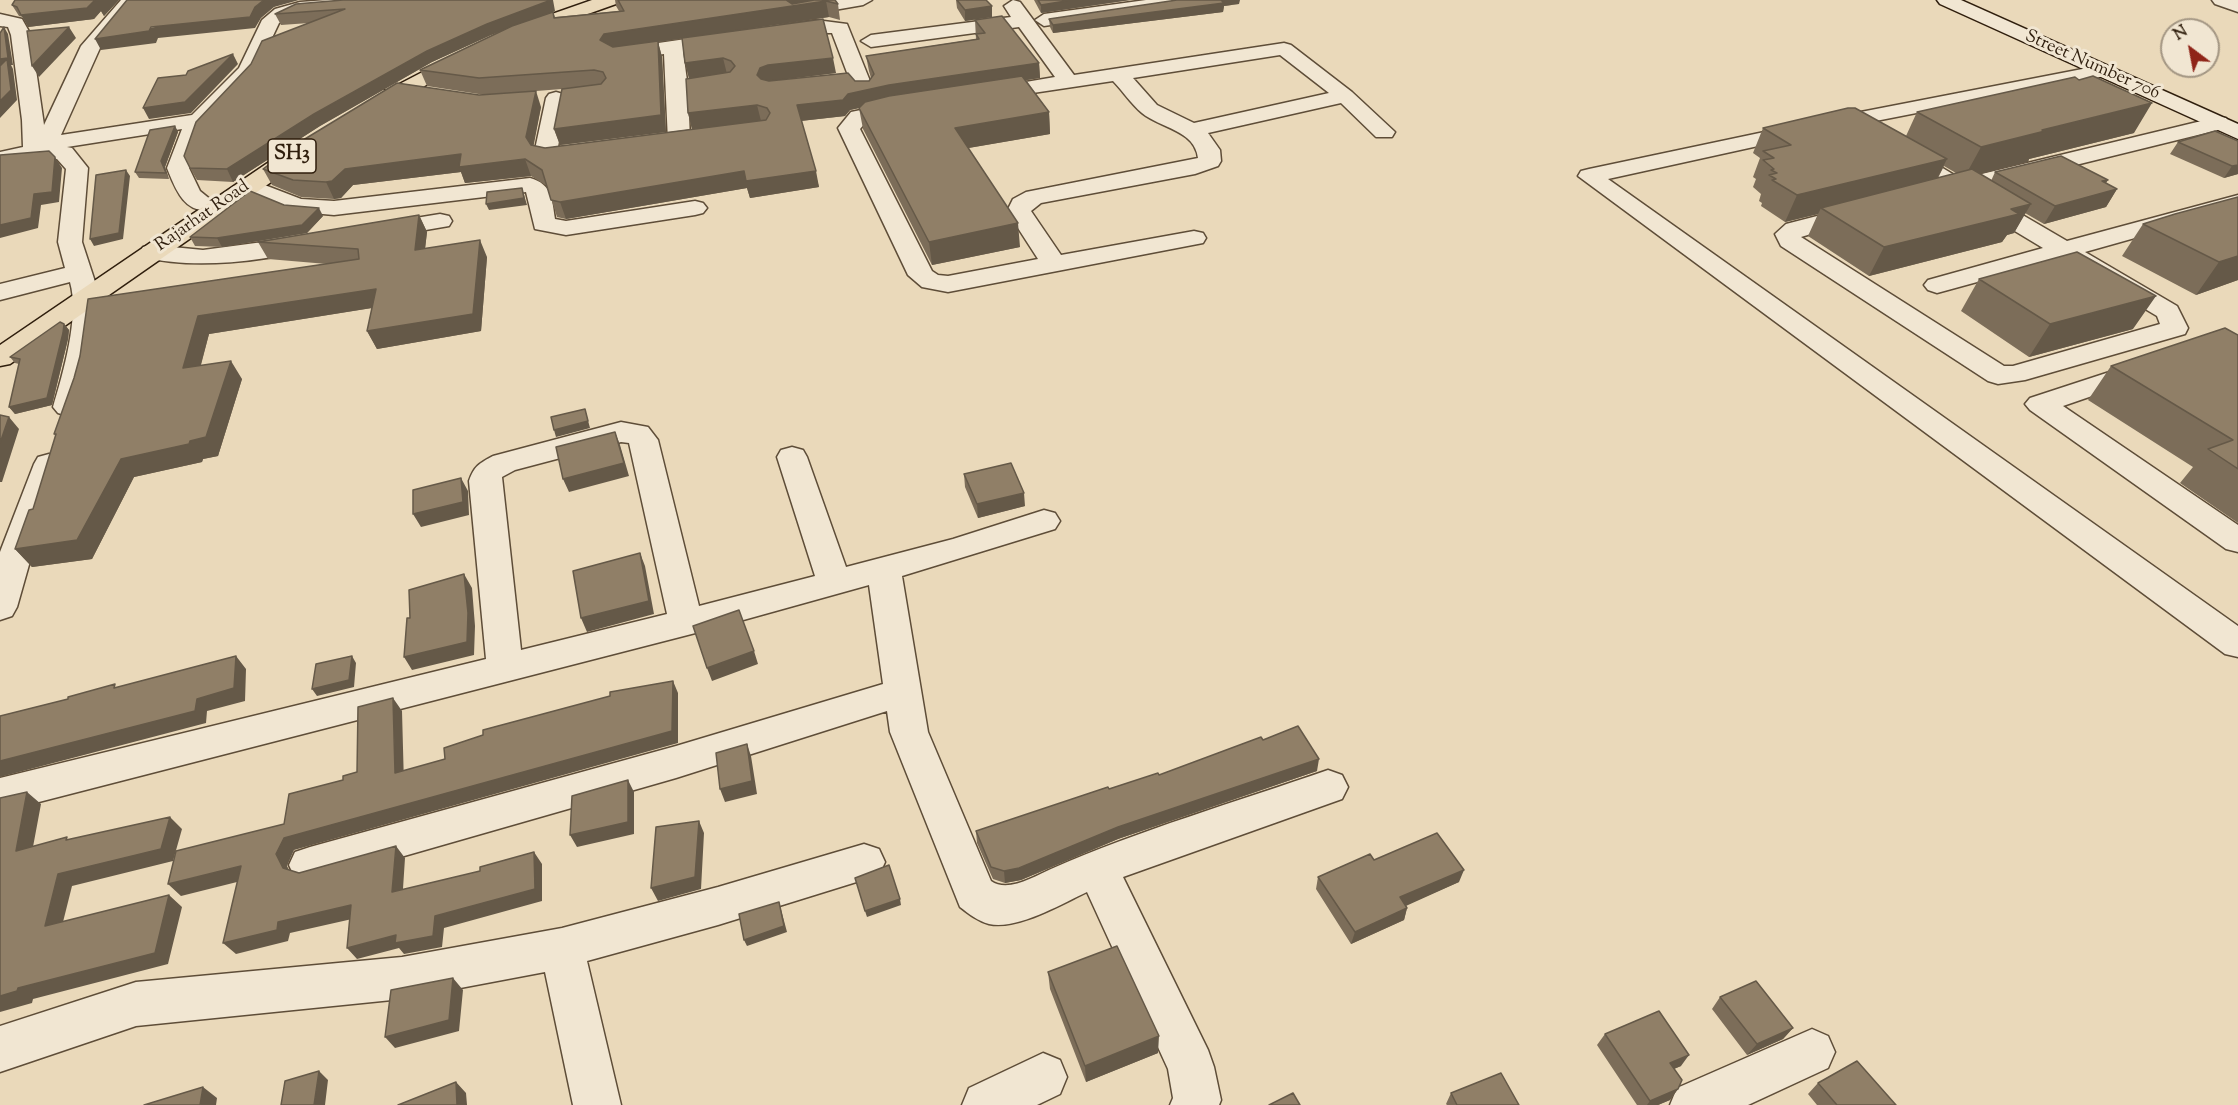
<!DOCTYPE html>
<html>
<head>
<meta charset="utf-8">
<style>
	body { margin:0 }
	#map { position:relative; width:2238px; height:1105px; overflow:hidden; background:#ead9ba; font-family:"Sorts Mill Goudy",serif }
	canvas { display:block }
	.north { position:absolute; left:2160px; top:18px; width:60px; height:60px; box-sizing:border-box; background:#f1e6d2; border:2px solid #a39683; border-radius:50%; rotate:328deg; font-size:16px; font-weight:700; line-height:24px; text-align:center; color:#2f1e0d }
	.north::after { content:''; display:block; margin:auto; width:21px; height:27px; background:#8f2418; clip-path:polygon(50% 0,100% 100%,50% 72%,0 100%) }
</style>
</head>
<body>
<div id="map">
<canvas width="2238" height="1105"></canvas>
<div class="north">N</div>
</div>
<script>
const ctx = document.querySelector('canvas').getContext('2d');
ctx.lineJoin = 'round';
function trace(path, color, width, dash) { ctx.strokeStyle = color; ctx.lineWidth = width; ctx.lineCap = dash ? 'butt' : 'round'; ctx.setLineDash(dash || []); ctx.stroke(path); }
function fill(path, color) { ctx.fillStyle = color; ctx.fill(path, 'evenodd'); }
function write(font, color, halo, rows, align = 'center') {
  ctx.font = font + ' "Sorts Mill Goudy",serif'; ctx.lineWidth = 6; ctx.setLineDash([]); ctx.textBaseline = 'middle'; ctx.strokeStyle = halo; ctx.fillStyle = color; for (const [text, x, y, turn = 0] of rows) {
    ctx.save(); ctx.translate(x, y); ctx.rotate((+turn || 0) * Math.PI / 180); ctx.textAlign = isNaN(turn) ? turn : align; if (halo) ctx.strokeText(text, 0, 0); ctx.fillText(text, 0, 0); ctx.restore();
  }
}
const street = new Path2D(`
	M121 0H140L100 48 61 135 192 115 239 68 262 20 275 9 300 2 328 0H399L390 5 301 13 279 23 255 74 201 133 189 168 200 191 216 204 212 209C185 216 175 188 167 168L182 129 67 147 72 148 88 168 82 242 100 297 91 374 78 413 68 416 58 413 53 407C63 373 80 316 70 282L0 300V284L65 268 58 242 66 169 57 159 34 158 0 166V152L23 147 22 120 11 35 8 27 0 26V14L22 19 31 35 44 125 81 46Z
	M828 0H872L863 5 794 17 785 11 787 7Z
	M1013 0 1020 2 1074 75 1284 43 1291 45 1352 92 1395 132 1392 137H1376L1341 103 1208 133 1220 150 1221 161 1218 166 1195 174 1041 203 1031 211 1061 255 1194 231 1203 233 1206 238 1203 243 948 292 922 287 908 275 838 128 851 112 905 101 912 103 916 107 912 111 866 122 860 129 932 271 938 275 948 276 1038 259 1007 211 1013 199 1026 192 1198 158C1195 130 1160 128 1142 113 1131 104 1123 91 1113 81L986 100 979 98 976 94 979 90 1055 77 1019 27 871 47 861 41 871 35 1011 17 1004 6ZM1280 55 1329 93 1194 123 1157 105 1133 78Z
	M1146 0H1194L1185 5 1044 26 1035 20 1044 14Z
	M2212 0H2238V12L2215 4Z
	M816 20 847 24 874 91 871 95H857L854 91 832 33C819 32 778 40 771 31L781 25Z
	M727 33 737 39 734 43 683 51 688 88 690 141 687 146H671L668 141 664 54 617 61 607 55 617 49Z
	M2103 65 2110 67 2113 71 2110 75 1840 128 1608 179 2238 626V657L2225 654 1578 176 1581 171 1589 169 1840 116Z
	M556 92 563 94 566 98 558 147H590L593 152 590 157 545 161 537 159 534 154 546 98 549 94Z
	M2218 117 2226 118 2229 123 2226 128 1978 189 2067 241 2238 195V209L2085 252 2177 306 2188 328 2185 334 2025 380 1998 384 1988 381 1781 246 1775 234 1786 224 1856 206 1864 208 1868 213 1864 218 1801 237 2004 366H2013L2160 324 2157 316 2061 259 1937 293 1928 290 1924 285 1928 280 2043 248 1955 195 1946 197 1938 195 1934 190 1938 185 1893 158 1890 153 1893 148H1909L1961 179Z
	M530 178C552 184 552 199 555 219L566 221 695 201 703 203 707 208 703 213 695 215 566 235 535 229 526 192 334 215 289 211 241 191 237 186 241 181 249 179 301 199 334 201Z
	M440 214 449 216 452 221 449 226 379 238 370 236 367 231 370 226 379 224Z
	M308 236 317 238 320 243 317 248C264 261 196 270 143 257L140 252 143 247 152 245 203 250Z
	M2140 362 2150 364 2154 370 2150 376 2063 406 2238 525V552L2226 549 2030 410 2025 404 2030 398Z
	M621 422 648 427 658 440 699 606 815 576 777 457 781 450 792 447 803 450 807 457 846 567 953 539 1044 510 1055 513 1060 521 1055 529 902 576 928 732 991 881C1008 893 1035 876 1051 869 1140 830 1236 802 1328 770L1342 775 1348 787 1342 799 1123 877 1208 1050 1214 1067 1221 1100 1219 1105H1170L1173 1098 1168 1069 1087 892C1061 904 1018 930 989 924 978 921 969 914 960 907L890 732 887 711 676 778 310 883 295 878 289 865 295 852 310 847 676 746 883 684 869 585 711 629 0 812V778L486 659 469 481C474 466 480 463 493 456ZM621 442 629 443 667 614 521 650 502 477 515 470Z
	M49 454 60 457 64 464 34 547 17 607 12 616 0 620V552L34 464 38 457Z
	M864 844 879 849 885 862 879 875 718 925 587 961 621 1105H573L545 972 402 999 136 1026 0 1072V1026L136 982 402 957 562 928 718 887Z
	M1812 1029 1828 1036 1835 1052 1828 1068 1748 1105H1670L1677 1088Z
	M1043 1053 1060 1060 1067 1077 1060 1094 1037 1105H962L969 1088Z`);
const secondary = new Path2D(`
	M1937 0H1961L2238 124V139L1940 4Z`);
const primary = new Path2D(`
	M592 0H619L616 4 526 36H512L509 32 512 28Z
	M463 51 470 53 473 57 470 61 379 111 372 113 363 109 309 145 313 150 310 155 10 364 0 366V345L272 160 267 155 270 150 369 88 376 86 386 91Z`);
trace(street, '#5e4d38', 3);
trace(secondary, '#2f1e0d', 3);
trace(primary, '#2f1e0d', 3);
fill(street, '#f1e6d2');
fill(secondary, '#f1e6d2');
fill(primary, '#ead9ba');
fill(new Path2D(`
	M15 0H119L104 16 101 11 94 19 28 27 23 17 19 16 12 5Z
	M344 0 555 11 532 20 553 12 555 17 619 11 616 6 615 0H835L838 4 840 20 829 17 755 28 836 73 770 81H869L871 78 869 71 866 56 976 39 975 20 1039 63 1040 78 1026 80 1049 112 1050 134 968 148 1020 247 932 265 863 129 859 108 850 110 845 116 801 121 819 187 750 198 747 188 566 219 557 217 547 186 531 176 465 183 461 172 353 185 341 198 334 199 301 197 272 185 263 169 541 107 533 145 545 148 692 129 688 113 689 78 685 63 682 39 658 42 662 57 666 132 560 145 554 129 562 89 485 95 427 86 420 70 509 28 491 35 432 62 320 126 233 182 197 180 190 168 309 23 281 25 275 14Z
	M956 0H986L992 6V17L965 21 957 8Z
	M1034 0H1130L1041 13Z
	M1239 4 1224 6 1223 12 1053 33 1050 27 1049 19Z
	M1917 112 2134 133 2029 159 2028 162 1979 174 1991 181 1995 172 2105 183 2117 189 2106 207 2044 224 2025 213 2014 233 2007 235 2002 242 1869 276 1808 236 1818 214 1785 222 1761 206 1762 203 1759 201 1761 194 1753 187 1756 179 1753 177 1760 158 1753 153 1763 128 1906 136ZM1944 166 1956 173 1938 178Z
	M175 126 178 132 165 167 169 179 139 178 135 172Z
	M2238 141V174L2224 178 2170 154 2178 142Z
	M2238 197V280L2196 295 2122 256 2143 224Z
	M284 205 323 216 307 233 222 247 195 246 190 237Z
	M419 215 427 232 425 248 487 257 481 331 377 349 367 331 372 308 209 334 201 365 242 379 218 456 203 459 202 462 134 477 92 559 32 567 15 549 33 509 56 436 54 434 74 378 327 264 268 259 258 242Z
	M1979 279 2133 329 2029 357 1961 311Z
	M64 324 69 330 68 339 52 405 15 414 9 407 19 364 15 363 10 357Z
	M2238 335V523L2180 483 2193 467 2088 400 2111 366Z
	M964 474 1025 506 978 518 965 487Z
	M1263 740 1317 771 1118 839 1021 880 1005 883 993 879 977 843 976 831 1109 789 1159 775Z
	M1318 877 1459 882 1406 905 1407 908 1404 920 1351 944 1316 889Z
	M1048 972 1158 1053 1086 1082 1050 989Z
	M1720 997 1793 1028 1783 1039 1747 1055 1712 1009Z
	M1605 1034 1681 1066 1674 1069 1678 1089 1670 1100 1658 1105H1637L1597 1045Z
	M1818 1083 1896 1105H1817L1808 1094Z
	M1451 1093 1519 1105H1447L1446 1104Z`), '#7c6d59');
fill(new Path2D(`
	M95 0H119L104 16 101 11 94 19 28 27 21 15Z
	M264 0H299L274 7 261 18 255 28 158 38 156 43 101 50 95 39 255 7Z
	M551 0H553L555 11 491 35 432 62 320 126 233 182 227 169 314 114 427 51 487 24Z
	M781 0H815L826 1 829 17 658 42 662 57 666 132 560 145 554 129 661 115 600 40 604 34Z
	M1072 0H1130L1041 13V5Z
	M1219 0H1240L1239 4 1224 6 1223 12 1053 33V25Z
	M992 6V17L965 21V10Z
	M4 27 8 34 13 65H11L13 69 17 100 0 118V59Z
	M69 27 76 38 39 77 32 66Z
	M233 54 238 64 191 113 149 119 143 108Z
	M723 58 727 74 689 78 685 63Z
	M833 58 836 73 771 81 760 90 757 75 760 68 768 65Z
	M1039 63 1040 78 891 101 850 110 845 116 800 121 797 105 889 85Z
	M536 91 541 107 532 154 526 137Z
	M2152 103 2134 133 2029 159 2028 162 1964 178 1981 147 2042 130Z
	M757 105 761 121 692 129 688 113Z
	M1049 112 1050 134 957 150 955 128Z
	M175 126 178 132 165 167 169 179 166 173 161 161Z
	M461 154 525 159 531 176 465 183 461 172 353 185 341 198 334 199 326 182 345 169Z
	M55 157 62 168 59 202 41 205 38 228 0 238V225L34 194Z
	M1947 159 1934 185 1821 208 1818 214 1785 222 1797 195Z
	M2238 165V174L2224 178 2232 166Z
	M126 170 130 176 123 239 94 246 90 239Z
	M744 171H816L819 187 750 198 747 188 566 219 560 202Z
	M2108 180 2099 194 2117 189 2106 207 2044 224 2055 206 2102 181Z
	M522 188 527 205 489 210 486 204Z
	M2031 204 2014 233 2007 235 2002 242 1869 276 1884 247Z
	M319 208 323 216 307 233 222 247 217 238Z
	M419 215 427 232 423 267 415 250Z
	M1018 223 1020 247 932 265 929 242Z
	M480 240 487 257 481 331 377 349 367 331Z
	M2238 256V280L2196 295 2219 262Z
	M376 289 384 306 209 334 195 386 183 368 198 316Z
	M2156 296 2133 329 2029 357 2050 324Z
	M64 324 69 330 68 339 52 405 15 414 9 407Z
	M231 361 242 379 218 456 203 459 202 462 134 477 92 559 32 567 15 549 121 459 190 441Z
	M585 409 590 428 556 437 554 430Z
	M9 417 19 429 2 482H0V443Z
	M615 432 620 445 629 476 569 492 563 479Z
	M461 478 468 491 469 515 421 527 413 514Z
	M1024 493 1025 506 978 518 977 504Z
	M640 553 645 566 654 614 587 632 581 618Z
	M464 574 472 588 475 626 474 655 412 670 404 657Z
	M754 651 758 664 712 681 707 668Z
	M236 656 246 669 245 701 207 711 206 723 0 777V761L197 699Z
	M352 656 356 663 354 687 317 696 312 689Z
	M673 681 678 693V743L294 850 287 866 294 880 283 868 276 854 284 838Z
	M393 698 402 711 404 785 395 773Z
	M747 744 751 756 757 794 725 802 720 789Z
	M1319 759 1317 771 1118 839 1021 880 1005 883 1004 871 1118 827Z
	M628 780 634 792V834L577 847 570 835Z
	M27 792 41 804 30 863 16 851Z
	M170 817 182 829 173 861 72 886 59 938 45 926 58 874Z
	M699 821 704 833 701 889 658 901 651 888Z
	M396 846 405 858 402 904 392 892Z
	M534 852 542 864V901L444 928 442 947 404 954 399 948 357 959 347 948 396 935 435 916Z
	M241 866 253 878 181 896 168 884Z
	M1464 870 1459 882 1397 910 1400 897Z
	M169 895 182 907 168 964 33 999 32 1003 0 1012V996L18 988Z
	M900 899 901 905 867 917 865 911Z
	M779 902 787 932 747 946 744 940Z
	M351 905 361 917 290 933 288 941 236 954 223 943 278 922Z
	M1407 908 1404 920 1351 944 1355 932Z
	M453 978 463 990 459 1031 395 1048 385 1037Z
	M1793 1028 1783 1039 1747 1055 1757 1044Z
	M1159 1036 1158 1053 1086 1082 1085 1066Z
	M1689 1055 1681 1066 1661 1074 1670 1063Z
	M319 1071 328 1080 325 1105H314Z
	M456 1082 466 1093 467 1105H457Z
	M203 1087 217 1098 216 1105H200Z
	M1678 1089 1670 1100 1658 1105H1647L1650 1101Z`), '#655948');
const building = new Path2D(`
	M15 0H95L87 8 21 15 17 7 12 5Z
	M127 0H264L255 7 250 17 151 27 149 31 95 39Z
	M343 0H551L487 24 427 51 314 114 227 169 190 168 184 156 196 122 251 64 262 41 345 9 275 14 296 4Z
	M618 0H786L792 4 814 0H835L838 4 826 1 604 34 600 40 613 47 658 41 661 115 554 129 562 89 601 84 606 78 603 72 594 70 479 78 420 70 512 26 553 12 554 18 624 11Z
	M957 0H986L992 6 965 10Z
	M1038 0H1072L1041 5Z
	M1177 0H1221L1224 3 1053 25 1049 19Z
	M1002 16 1039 63 889 85 848 94 843 100 797 105 816 171 746 181 744 171 560 202 551 200 542 170 525 159 459 167 461 154 345 169 332 181 326 182 293 180 263 169 295 145 397 83 479 95 536 91 526 137 531 145 545 148 766 120 770 113 767 108 757 105 688 113 686 79 730 72 735 66 731 61 723 58 685 63 682 38 823 19 833 58 768 65 760 68 757 75 761 79 769 81 848 73 855 81H869L874 74 866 56 979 39 976 34 985 33 975 20Z
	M4 27 8 58 0 59V33Z
	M69 27 32 66 27 31Z
	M233 54 185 102 143 108 158 78 186 75 188 71Z
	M7 59 11 90 0 101V66Z
	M1022 76 1049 112 955 128 1018 223 929 242 859 108 865 102 889 96Z
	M2093 76 2152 103 2042 130 2045 131 1981 147 1917 112 2075 77 2079 80Z
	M1848 108H1855L1947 159 1797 195 1772 180 1776 179 1769 175 1777 173 1771 170 1774 169 1763 160 1774 158 1763 151 1791 145 1763 128Z
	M175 126 161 161 166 173 135 172 150 130Z
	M2215 131 2238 141V165L2232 166 2178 142Z
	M49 151 55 157 52 192 34 194 31 218 0 225V155Z
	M2061 156 2108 180 2102 181 2117 189 2055 206 1995 172Z
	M1972 169 2031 204 2011 209 2019 214 1884 247 1821 208Z
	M126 170 119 233 90 239 96 175Z
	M522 188 524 198 486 204 487 192Z
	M250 191 284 205 319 208 302 225 217 238 190 237Z
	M2238 197V256L2219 262 2143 224 2175 214Z
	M419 215 415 250 480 240 473 314 367 331 376 289 198 316 183 368 231 361 206 437 190 441 189 444 121 459 77 540 15 549 29 510 33 509 56 434H54L74 378 80 356 88 299 359 259 358 249 258 242Z
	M2077 252 2156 296 2050 324 1979 279Z
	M60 322 64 324 63 333 47 398 9 407 20 359 10 357Z
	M2225 328 2238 335V469L2208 449 2233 440 2111 366Z
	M585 409 588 421 554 430 551 417Z
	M0 415 9 417 0 443Z
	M615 432 624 463 563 479 556 447Z
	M1011 463 1024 493 977 504 964 474Z
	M461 478 463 502 413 514V490Z
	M640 553 649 601 581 618 573 571Z
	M464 574 468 613 467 642 404 657 407 618H410L409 590Z
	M739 610 754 651 707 668 693 626Z
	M236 656 234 688 197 699 195 711 0 761V716L68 699V697L115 684 114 688Z
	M352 656 349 680 312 689 316 664Z
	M673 681 672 731 284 838 276 854 283 868 299 873 396 846 392 892 480 871V867L534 852 535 889 435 916 433 936 395 943 396 935 347 948 351 905 278 922 277 930 223 943 241 866 168 884 176 851 284 824 289 794 343 780V776L357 772 358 707 393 698 395 773 445 759 444 748 483 735V730L610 696V692Z
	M1298 726 1319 759 1118 827 1019 868 1004 871 991 867 976 831 1108 787 1109 789 1158 773 1159 775 1261 737 1263 740Z
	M747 744 752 781 720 789 716 753Z
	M628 780V822L570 835 572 796Z
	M27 792 16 851 67 837 66 840 170 817 161 849 58 874 45 926 169 895 155 953 18 988 17 991 0 996V798Z
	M699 821 695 877 651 888 656 827Z
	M1437 833 1464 870 1400 897 1407 908 1355 932 1318 877 1370 854 1374 860Z
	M889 865 900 899 865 911 855 878Z
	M779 902 784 926 744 940 739 914Z
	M1117 946 1159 1036 1085 1066 1048 972Z
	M453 978 449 1020 385 1037 391 990Z
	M1756 981 1793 1028 1757 1044 1720 997Z
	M1659 1011 1689 1055 1670 1063 1682 1080 1678 1089 1650 1101 1605 1034Z
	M1857 1061 1896 1105H1837L1818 1083Z
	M319 1071 314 1105H281L285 1081Z
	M1501 1073 1519 1105H1457L1451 1093Z
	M456 1082 457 1105H398Z
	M203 1087 200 1105H144Z
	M1293 1093 1300 1105H1269Z`);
fill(building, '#907f67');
trace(building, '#655948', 1.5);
write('18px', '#2f1e0d', '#f1e6d2', [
	["Street Number 706",2092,66,24],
	["Rajarhat Road",203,217,-35]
]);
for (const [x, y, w] of [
	[292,156,48]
]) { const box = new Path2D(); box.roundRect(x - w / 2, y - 17, w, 34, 4.5); ctx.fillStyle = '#f1e6d2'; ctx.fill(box); trace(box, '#2f1e0d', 1.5); }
write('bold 20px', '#2f1e0d', null, [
	["SH3",292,156]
]);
</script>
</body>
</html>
